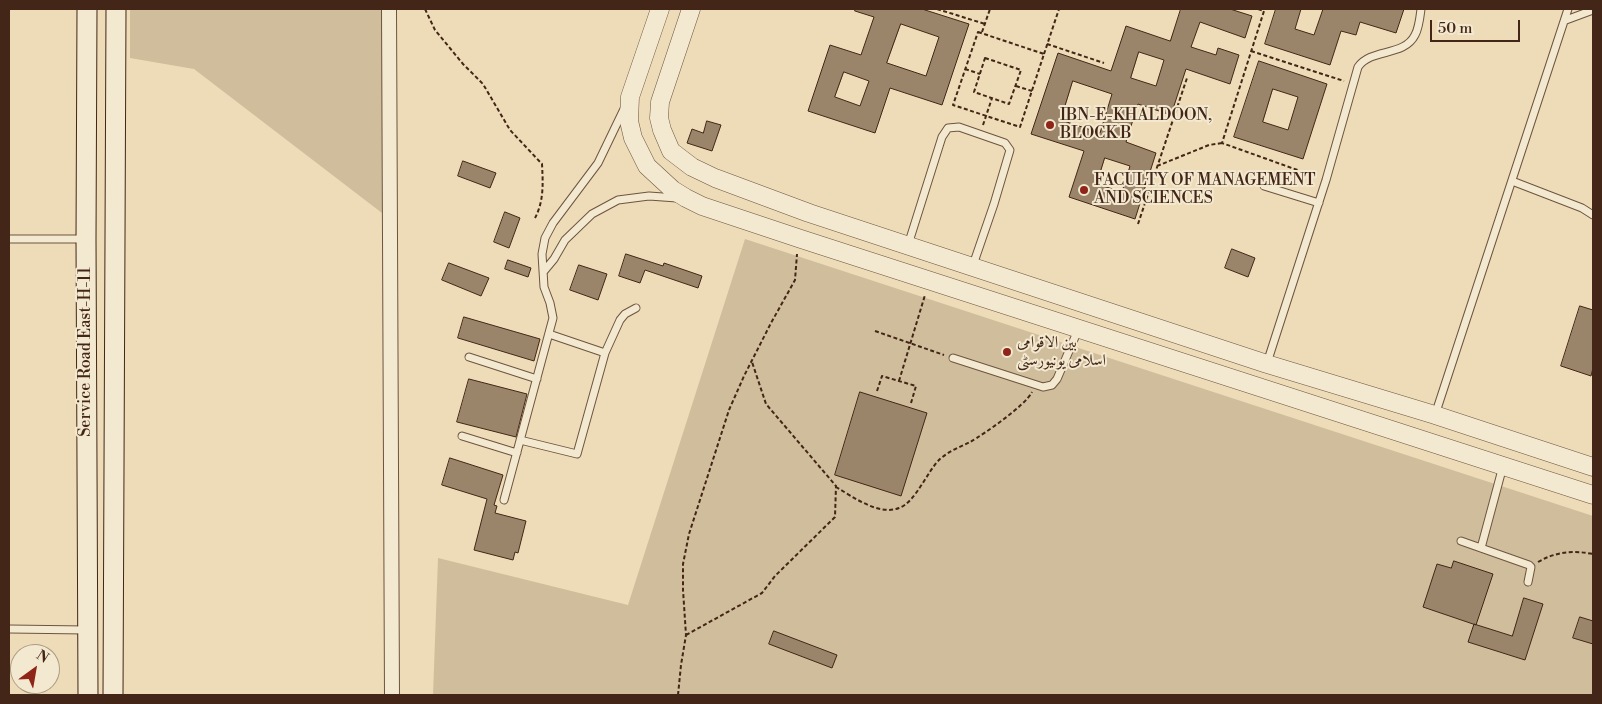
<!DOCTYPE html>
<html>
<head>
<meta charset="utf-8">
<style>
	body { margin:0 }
	#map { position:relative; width:1602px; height:704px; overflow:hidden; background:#eddcb7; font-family:"Libre Bodoni",serif }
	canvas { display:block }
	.frame { position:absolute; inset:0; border:10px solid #432617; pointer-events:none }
	.north { position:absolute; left:10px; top:644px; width:50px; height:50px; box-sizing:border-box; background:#f3e8d0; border:1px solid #ad9a86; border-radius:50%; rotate:32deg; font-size:14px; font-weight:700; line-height:20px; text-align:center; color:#432617 }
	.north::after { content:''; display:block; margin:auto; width:18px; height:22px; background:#8f2418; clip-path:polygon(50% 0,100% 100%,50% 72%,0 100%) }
	.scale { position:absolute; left:1430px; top:20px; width:90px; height:22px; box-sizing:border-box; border:2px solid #432617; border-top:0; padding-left:6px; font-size:15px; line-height:18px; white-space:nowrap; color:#432617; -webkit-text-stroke:4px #f3e8d0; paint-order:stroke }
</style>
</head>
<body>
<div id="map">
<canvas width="1602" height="704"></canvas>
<div class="frame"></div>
<div class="north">N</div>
<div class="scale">50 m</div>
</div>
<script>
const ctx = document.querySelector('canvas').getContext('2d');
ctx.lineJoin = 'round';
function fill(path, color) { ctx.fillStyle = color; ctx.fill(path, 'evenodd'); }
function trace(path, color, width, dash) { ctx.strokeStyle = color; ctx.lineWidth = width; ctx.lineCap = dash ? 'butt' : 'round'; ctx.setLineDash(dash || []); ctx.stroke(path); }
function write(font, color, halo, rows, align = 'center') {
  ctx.font = font + ' "Libre Bodoni",Amiri,serif'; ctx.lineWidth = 4; ctx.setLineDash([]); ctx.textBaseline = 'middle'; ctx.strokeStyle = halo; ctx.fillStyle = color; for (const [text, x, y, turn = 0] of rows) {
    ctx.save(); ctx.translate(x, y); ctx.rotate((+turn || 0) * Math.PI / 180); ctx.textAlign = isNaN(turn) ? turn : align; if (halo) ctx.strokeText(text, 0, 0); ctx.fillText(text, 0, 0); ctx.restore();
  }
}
fill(new Path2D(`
	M130 9H382V213L194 69 130 58Z
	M745 239 1593 516V695H433L438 558 628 605Z`), '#d0bd9c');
const building = new Path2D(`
	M855 9H922L969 24 942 105 890 88 875 133 808 111 830 45 861 55 874 17 855 11ZM901 24 939 37 926 76 887 63ZM844 72 869 81 860 106 835 97Z
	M1181 9H1230L1252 16 1245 38 1200 22 1191 47 1216 55 1218 48 1239 55 1230 84 1186 69 1171 115 1138 104 1126 142 1156 153 1135 219 1069 197 1084 151 1031 134 1058 53 1111 71 1126 26 1170 41ZM1139 52 1164 60 1156 86 1131 78ZM1073 81 1112 94 1100 133 1061 120ZM1105 158 1130 166 1122 192 1097 184Z
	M1276 9H1301L1295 29 1314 35 1323 9H1404L1396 33 1360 22 1356 35 1341 31 1330 65 1265 44Z
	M1259 61 1327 84 1303 159 1234 137ZM1273 89 1298 97 1288 130 1263 122Z
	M707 121 721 125 712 151 687 143 692 129 703 133Z
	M463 161 496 173 490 188 458 176Z
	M505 212 520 218 509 248 494 242Z
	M1232 249 1255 258 1248 277 1225 268Z
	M626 254 663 266 664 263 702 276 698 288 645 270 640 283 619 276Z
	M508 260 531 268 528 277 505 269Z
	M449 263 489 278 481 296 442 280Z
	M579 265 607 274 598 300 570 290Z
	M1580 306 1593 310V368L1591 376 1561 366Z
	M464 317 540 339 534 361 458 338Z
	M469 379 527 394 516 437 457 422Z
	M860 392 927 413 901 496 835 475Z
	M450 458 503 475 494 505 497 506 495 513 526 521 518 553 515 552 513 560 474 550 487 499 442 485Z
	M1454 561 1493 574 1476 625 1423 607 1437 564 1451 568Z
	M1524 598 1543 604 1525 660 1468 642 1474 624 1512 636Z
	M1580 617 1593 621V644L1573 638Z
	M774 631 837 655 832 668 769 644Z`);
fill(building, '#9b856a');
trace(building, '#432617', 1);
const service = new Path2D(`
	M1566 20 1593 10
	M1512 181 1582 208 1593 215
	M1264 186 1319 203
	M9 239H86
	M908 245 942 137 948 128 959 127 1005 143 1010 150 994 204 973 265
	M544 271 554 259 565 240 592 214 618 200 649 196 677 198
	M549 334 605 353
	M469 357 537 379
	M953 358 1043 387 1052 385 1057 379 1078 330
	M1267 363 1326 180 1358 67C1371 48 1404 57 1415 35 1419 28 1420 17 1421 9
	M1435 415 1568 9
	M462 436 517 453
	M520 440 577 454 605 353 620 320 625 314 636 308
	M504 500 553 318 550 303 544 287 542 254 545 238 553 223 598 163 624 109
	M1461 541 1529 565 1531 567 1528 582
	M1481 548 1503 466
	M9 629 86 630`);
const minor = new Path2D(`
	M389 9 392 695`);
const tertiary = new Path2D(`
	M660 9 630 97 629 121 633 138 647 166 673 190 686 198 702 206 801 239 1593 495
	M691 9 660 102 659 118 662 130 671 151 692 167 715 178 809 213 1267 364 1435 415 1593 467`);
const secondary = new Path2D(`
	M87 9 86 239 88 695
	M113 695 116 9`);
trace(service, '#6e543f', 9);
trace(minor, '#6e543f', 16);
trace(tertiary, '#6e543f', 19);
trace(secondary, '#432617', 21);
trace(new Path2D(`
	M425 9 435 30 463 64 483 84 510 130 542 164C543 183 544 201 535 218
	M937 9 985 24
	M1258 9 1264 11 1222 143 1317 177
	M978 32 1044 54 1020 127 953 105Z
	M982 32 990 9
	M1047 44 1104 63
	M1251 51 1344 81
	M1044 54 1059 9
	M985 58 1021 70 1009 104 974 92Z
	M965 69 980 74
	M1016 86 1032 91
	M983 125 992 98
	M1157 166 1209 145 1222 143
	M1138 224 1187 78
	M875 331 944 355
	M899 381 925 295
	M877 391 882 376 916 386 911 403
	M836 487C853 497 879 516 899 508 915 503 928 470 940 459 949 451 960 447 970 442 984 434 1025 406 1032 392
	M1538 562C1555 552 1573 550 1593 554
	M686 635 762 593 775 576 835 517 836 486 766 404 752 362
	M678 695 681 665 686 635 683 590V564L689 534 729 410 744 376 771 323 795 280 797 254`), '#432617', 2, [4, 2.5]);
trace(service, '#f3e8d0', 7);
trace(minor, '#f3e8d0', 14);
trace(tertiary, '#f3e8d0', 18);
trace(secondary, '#f3e8d0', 19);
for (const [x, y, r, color] of [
	[1050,125,5,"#8f2418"],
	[1084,190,5,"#8f2418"],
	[1007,352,5,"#8f2418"]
]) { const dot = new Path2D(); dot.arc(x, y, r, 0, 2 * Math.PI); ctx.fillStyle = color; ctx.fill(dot); trace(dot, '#f3e8d0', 2); }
write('16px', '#432617', '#f3e8d0', [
	["IBN-E-KHALDOON,",1060,116],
	["BLOCK B",1060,134],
	["FACULTY OF MANAGEMENT",1094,181],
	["AND SCIENCES",1094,199],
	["بین الاقوامی",1017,343],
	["اسلامی یونیورسٹی",1017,361]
], 'left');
write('16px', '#432617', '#f3e8d0', [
	["Service Road East-H-11",86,352,-90]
]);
</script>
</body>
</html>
